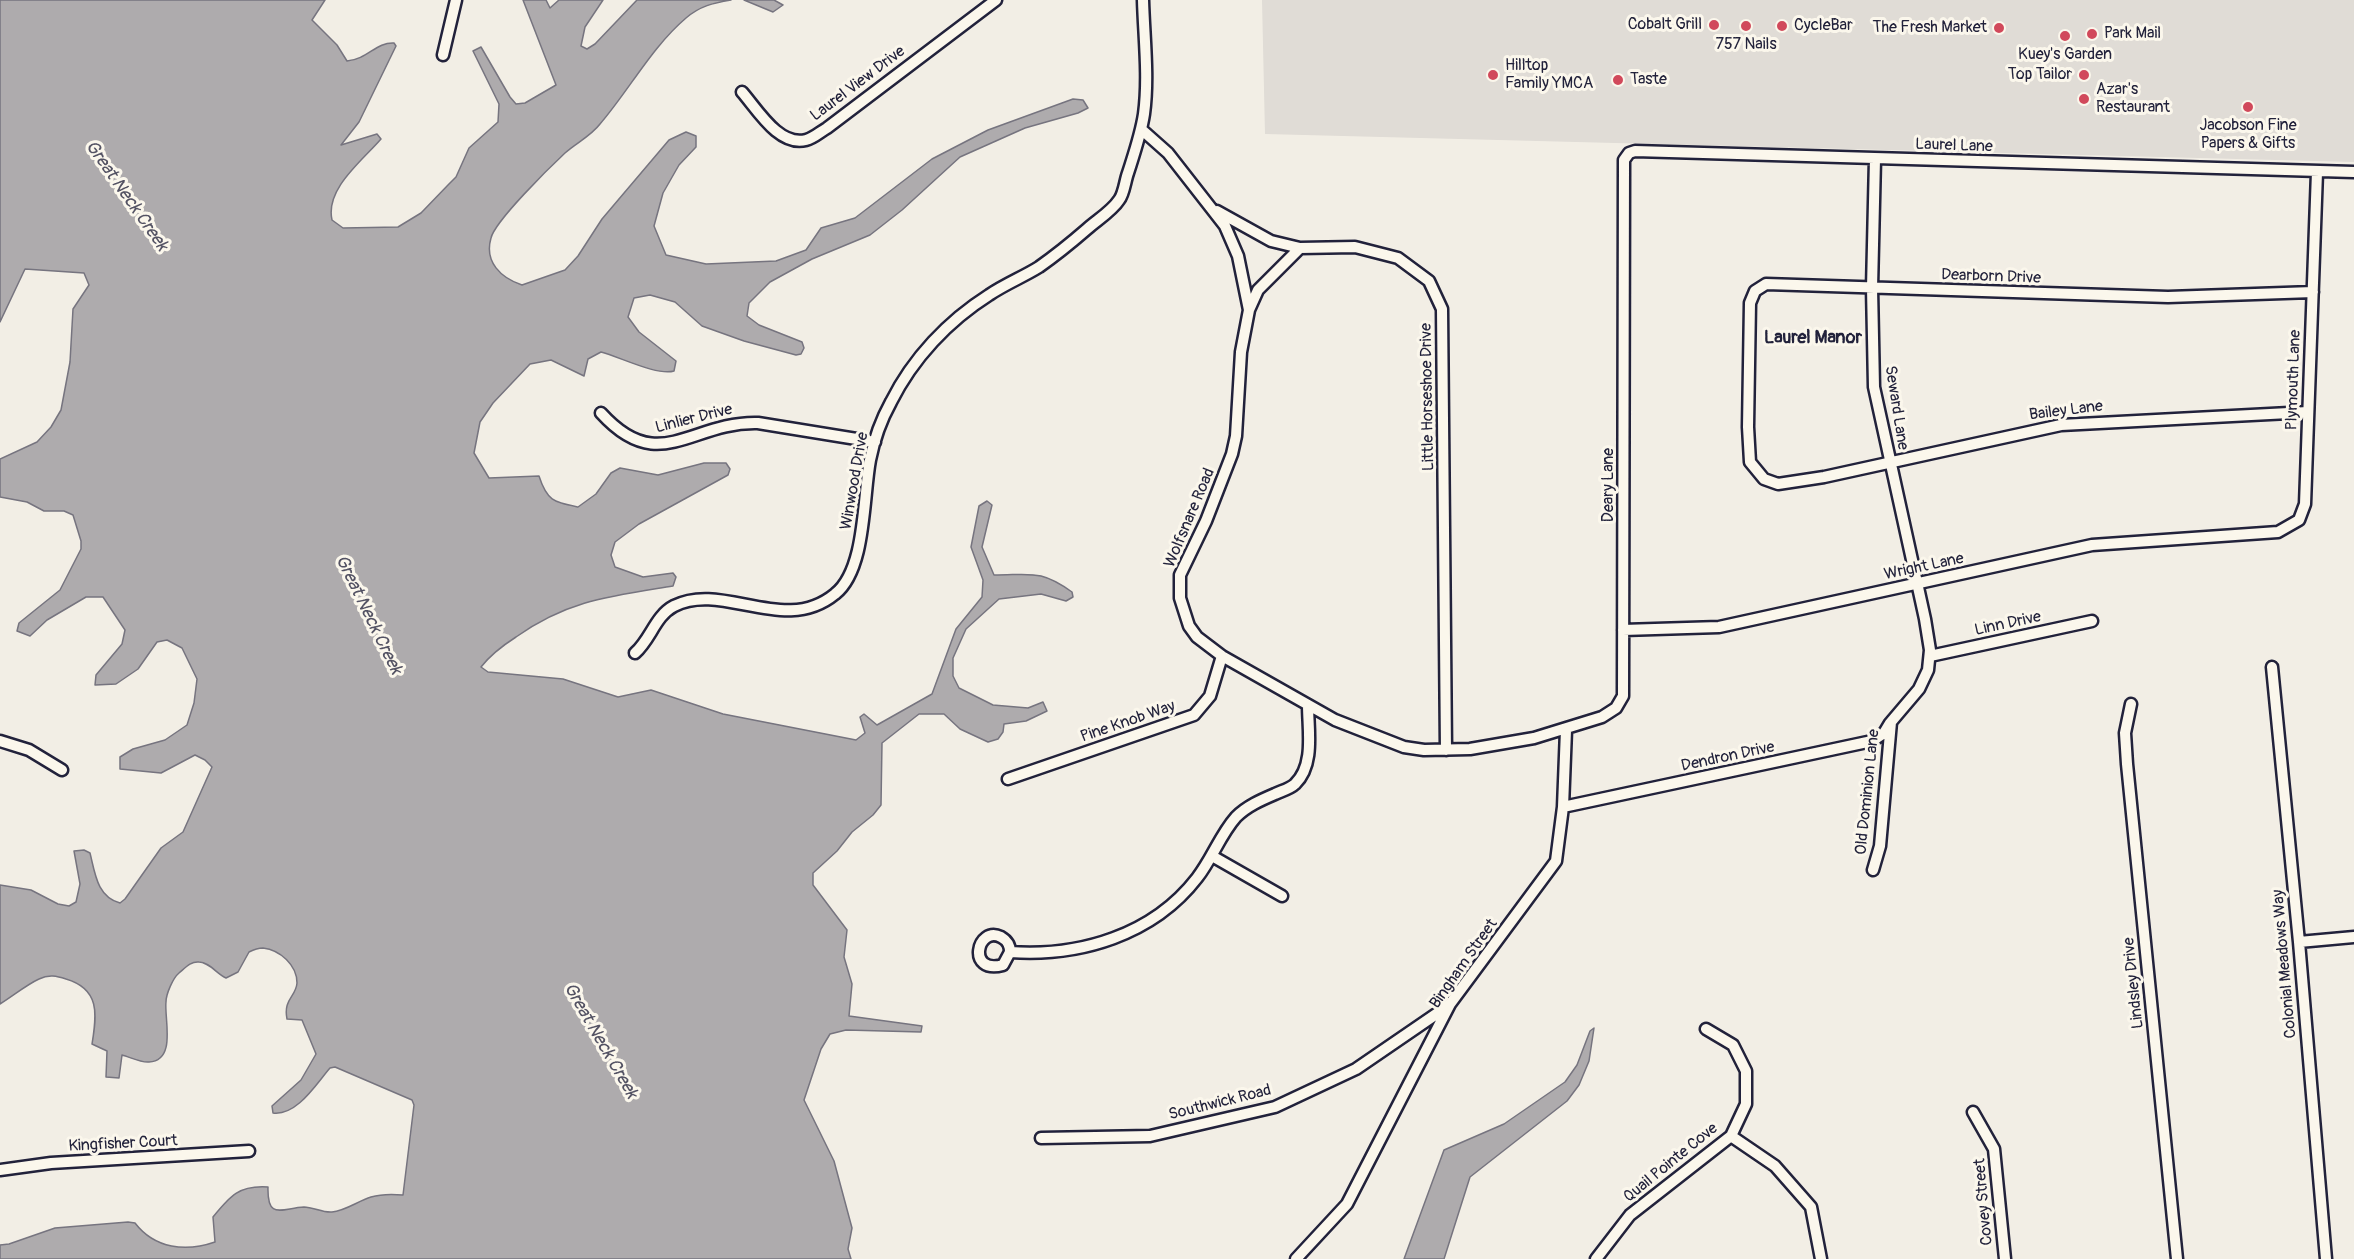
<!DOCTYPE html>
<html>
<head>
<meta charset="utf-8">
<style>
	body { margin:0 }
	canvas { display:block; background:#f2eee5 }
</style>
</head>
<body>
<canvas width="2354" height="1259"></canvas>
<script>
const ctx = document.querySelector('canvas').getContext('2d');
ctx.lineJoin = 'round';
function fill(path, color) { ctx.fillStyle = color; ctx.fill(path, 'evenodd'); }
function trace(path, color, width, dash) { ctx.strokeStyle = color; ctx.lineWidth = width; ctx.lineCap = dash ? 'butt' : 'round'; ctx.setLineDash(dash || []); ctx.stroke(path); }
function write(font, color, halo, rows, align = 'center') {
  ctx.font = font + ' Pangolin,sans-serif'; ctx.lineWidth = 6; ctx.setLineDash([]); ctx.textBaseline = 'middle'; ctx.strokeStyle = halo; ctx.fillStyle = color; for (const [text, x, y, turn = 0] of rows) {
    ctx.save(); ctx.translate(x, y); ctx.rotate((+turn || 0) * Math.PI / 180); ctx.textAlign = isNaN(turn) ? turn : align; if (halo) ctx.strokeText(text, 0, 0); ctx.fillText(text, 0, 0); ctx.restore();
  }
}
fill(new Path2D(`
	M1262 0H2354V162L1265 134Z`), '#e0dcd6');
const water = new Path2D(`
	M0 0H325L312 20 337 45 347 61C368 59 376 42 394 43L396 46 359 122 341 145 377 134 381 139C362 161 325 189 332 220L343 228 398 227 421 213 448 185 456 177 469 148 498 122 499 104 473 51 481 47 510 97 516 104 525 103 556 85 523 0H546L550 8 559 0H603L585 27 581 46 587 49 595 44 637 0H731C713 3 700 6 686 18 651 48 630 89 600 124 591 136 576 143 565 153 550 167 495 221 491 238 484 262 501 278 522 285L565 270 578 256 602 219 669 140 686 132 696 136V147L679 165 663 193 654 226 666 255 706 264 776 261 806 250 821 228 855 218 932 159 988 130 1073 99 1083 100 1088 108 1078 113 1025 128 960 157 902 210 870 235 812 259 770 282 749 303 747 316 759 325 802 342 804 348 801 354 796 355 744 341 702 326 675 302 650 295 634 298 628 317 639 332 676 361 674 371C657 376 620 357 601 352L588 359 584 376 551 360 530 364 493 403 480 422 474 453 489 478 539 476C547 501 554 502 578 507L596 494 611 473 620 468 658 475 704 463H726L730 469 728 475 639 524 615 542 611 555 615 567 643 577 673 573 676 577 673 586C611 596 568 600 516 637 502 646 491 654 481 667L488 672 563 679 618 697 651 690 723 714 856 740 865 733 860 717 864 714 877 725 932 694 956 629 982 597 983 580 971 547 979 506 987 501 992 505 982 547 994 575C1031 575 1040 569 1072 592L1073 597 1066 601 1041 594 999 599 966 629 953 658V676L959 688 993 705 1028 708 1043 702 1047 711 1026 721 1004 724 1003 732 998 739 988 742 960 729 944 714H919L882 743 881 805 873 815 852 832 837 851 813 873V885L847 930 844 957 852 984 849 1016 922 1026 921 1032 846 1030 830 1034 821 1049 804 1100 834 1161 852 1228 848 1249 851 1259H0V1245L9 1244 55 1228 128 1222 135 1223C155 1249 186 1252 215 1242L213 1217C230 1196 239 1185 268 1187 267 1221 282 1208 304 1207 313 1207 323 1213 332 1212 345 1211 358 1201 371 1197 381 1194 392 1194 403 1195L414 1105 412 1100 335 1067 330 1068C316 1084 297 1116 273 1113L272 1106 301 1080 316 1054 302 1020 287 1019C283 999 296 997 297 983 297 965 280 950 263 948 258 948 253 950 249 952L238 972 226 978C217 974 209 962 199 962 191 961 185 968 179 973 173 978 166 994 166 1002 164 1018 177 1061 149 1062 141 1063 130 1057 122 1055L119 1078 106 1077 107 1051 92 1044C97 1014 100 989 66 979 57 976 49 974 39 979 26 985 13 996 0 1004V885L31 890 58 904 69 906 76 902 80 884 74 851 84 850 90 853C95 873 97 897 120 903L125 899 161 848 183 832 212 767 205 760 195 755 161 773 120 769V757L133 749 165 740 187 725 194 703 197 679 182 648 167 640 157 642 138 669 116 684 95 685 96 675 122 644 125 630 103 597H86L47 620 30 636 17 631 19 623 60 590 81 549V541L73 515 64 511H44L27 502 0 497V459L37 442 51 427 61 410 70 362 73 309 89 285 84 273 25 269 0 322Z
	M744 0H774L783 5 773 12Z
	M1594 1028 1589 1061 1579 1085 1567 1101 1470 1177 1444 1259H1404L1444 1150 1504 1124 1565 1082 1577 1065 1590 1031Z`);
fill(water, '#aeabad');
trace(water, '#76747f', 1.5);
const minor = new Path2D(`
	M443 55 456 0
	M742 92C757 109 779 147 806 140 814 138 820 132 827 128L996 0
	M1141 129 1168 153 1225 226 1238 256 1249 310 1241 352 1236 436 1232 454 1206 521 1180 575V598L1189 626 1197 637 1222 656 1335 720 1404 747 1424 750 1470 749 1534 738 1602 717 1616 708 1623 696 1624 160 1629 153 1635 151 2354 172
	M1217 211 1271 241 1300 248 1355 247 1398 258 1429 281 1442 309 1446 750
	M1249 310 1258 290 1300 248
	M2308 412 2061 425 1824 477 1778 484 1764 479 1750 462 1748 427 1750 303 1755 291 1766 284 2168 297 2313 292
	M601 413C659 477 691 421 758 423L875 442
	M1623 630 1719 627 2092 545 2278 532 2299 520 2305 504 2317 172
	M635 653C651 639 655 616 674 606 723 581 784 636 835 594 866 570 863 497 870 460 874 440 881 420 891 402 913 358 948 321 989 295 1005 284 1023 277 1039 267 1056 255 1072 242 1087 229 1097 220 1112 211 1119 200 1124 194 1125 181 1128 173 1134 154 1141 134 1144 114 1149 77 1144 37 1143 0
	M1930 656 2092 621
	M2272 667 2299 942 2326 1259
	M2131 704 2125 733 2127 764 2177 1259
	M0 741 29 750 62 770
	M1008 779 1194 715 1210 696 1222 656
	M1563 807 1872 741 1884 733 1890 723
	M1212 856 1282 896
	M1873 870 1880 846 1891 722 1919 689 1928 670 1930 650 1925 619 1874 387 1872 288 1875 159
	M2299 942 2354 937
	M1010 952C1010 945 1008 941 1001 937 977 925 966 975 1003 965L1010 952C1080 957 1153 935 1197 878 1212 859 1220 835 1236 817 1247 806 1261 800 1275 794 1281 791 1290 789 1295 784 1315 765 1308 730 1308 705
	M1973 1112 1994 1149 2005 1259
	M1731 1136 1775 1166 1811 1207 1821 1259
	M1041 1138 1150 1136 1275 1107 1356 1069 1448 1006
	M0 1170 51 1163 249 1151
	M1296 1259 1347 1204 1450 1004 1556 861 1563 807 1566 730
	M1596 1259 1630 1215 1731 1136 1746 1104V1071L1733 1045 1706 1029`);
trace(minor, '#22223b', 15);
trace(minor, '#fbf7ec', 10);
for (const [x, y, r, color] of [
	[1714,25,6,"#d1495b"],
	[1746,26,6,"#d1495b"],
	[1782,26,6,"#d1495b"],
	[1999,28,6,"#d1495b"],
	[2092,34,6,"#d1495b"],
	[2065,36,6,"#d1495b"],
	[1493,75,6,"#d1495b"],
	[2084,75,6,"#d1495b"],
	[1618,80,6,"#d1495b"],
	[2084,99,6,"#d1495b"],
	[2248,107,6,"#d1495b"]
]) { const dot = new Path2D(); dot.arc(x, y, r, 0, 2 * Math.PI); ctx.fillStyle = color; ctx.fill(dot); trace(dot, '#fbf7ec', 2); }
write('16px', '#22223b', '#fbf7ec', [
	["Cobalt Grill",1702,25,"right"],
	["CycleBar",1794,26],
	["The Fresh Market",1987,28,"right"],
	["Park Mail",2104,34],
	["757 Nails",1746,45,"center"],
	["Kuey's Garden",2065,55,"center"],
	["Hilltop",1505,66],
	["Family YMCA",1505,84],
	["Top Tailor",2072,75,"right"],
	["Taste",1630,80],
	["Azar's",2096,90],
	["Restaurant",2096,108],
	["Jacobson Fine",2248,126,"center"],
	["Papers & Gifts",2248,144,"center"]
], 'left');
write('16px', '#22223b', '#fbf7ec', [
	["Laurel View Drive",858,84,-37],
	["Laurel Lane",1954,146,2],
	["Dearborn Drive",1991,277,2],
	["Plymouth Lane",2294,380,-88],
	["Little Horseshoe Drive",1428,397,-91],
	["Seward Lane",1896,408,81],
	["Bailey Lane",2066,411,-7],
	["Linlier Drive",694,419,-14],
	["Winwood Drive",855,481,-80],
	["Deary Lane",1609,485,-90],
	["Wolfsnare Road",1190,518,-67],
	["Wright Lane",1924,567,-12],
	["Linn Drive",2008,624,-12],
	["Pine Knob Way",1128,722,-19],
	["Dendron Drive",1728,757,-12],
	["Old Dominion Lane",1868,792,-84],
	["Bingham Street",1464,964,-55],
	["Colonial Meadows Way",2285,964,-95],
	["Lindsley Drive",2134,983,-96],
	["Southwick Road",1220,1103,-14],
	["Kingfisher Court",123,1144,-3],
	["Quail Pointe Cove",1671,1163,-39],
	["Covey Street",1984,1202,-95]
]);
write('italic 18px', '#535263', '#fbf7ec', [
	["Great Neck Creek",126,196,55],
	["Great Neck Creek",368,615,64],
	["Great Neck Creek",600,1041,60]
]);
write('bold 18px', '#22223b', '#fbf7ec', [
	["Laurel Manor",1813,338]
]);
</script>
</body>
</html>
